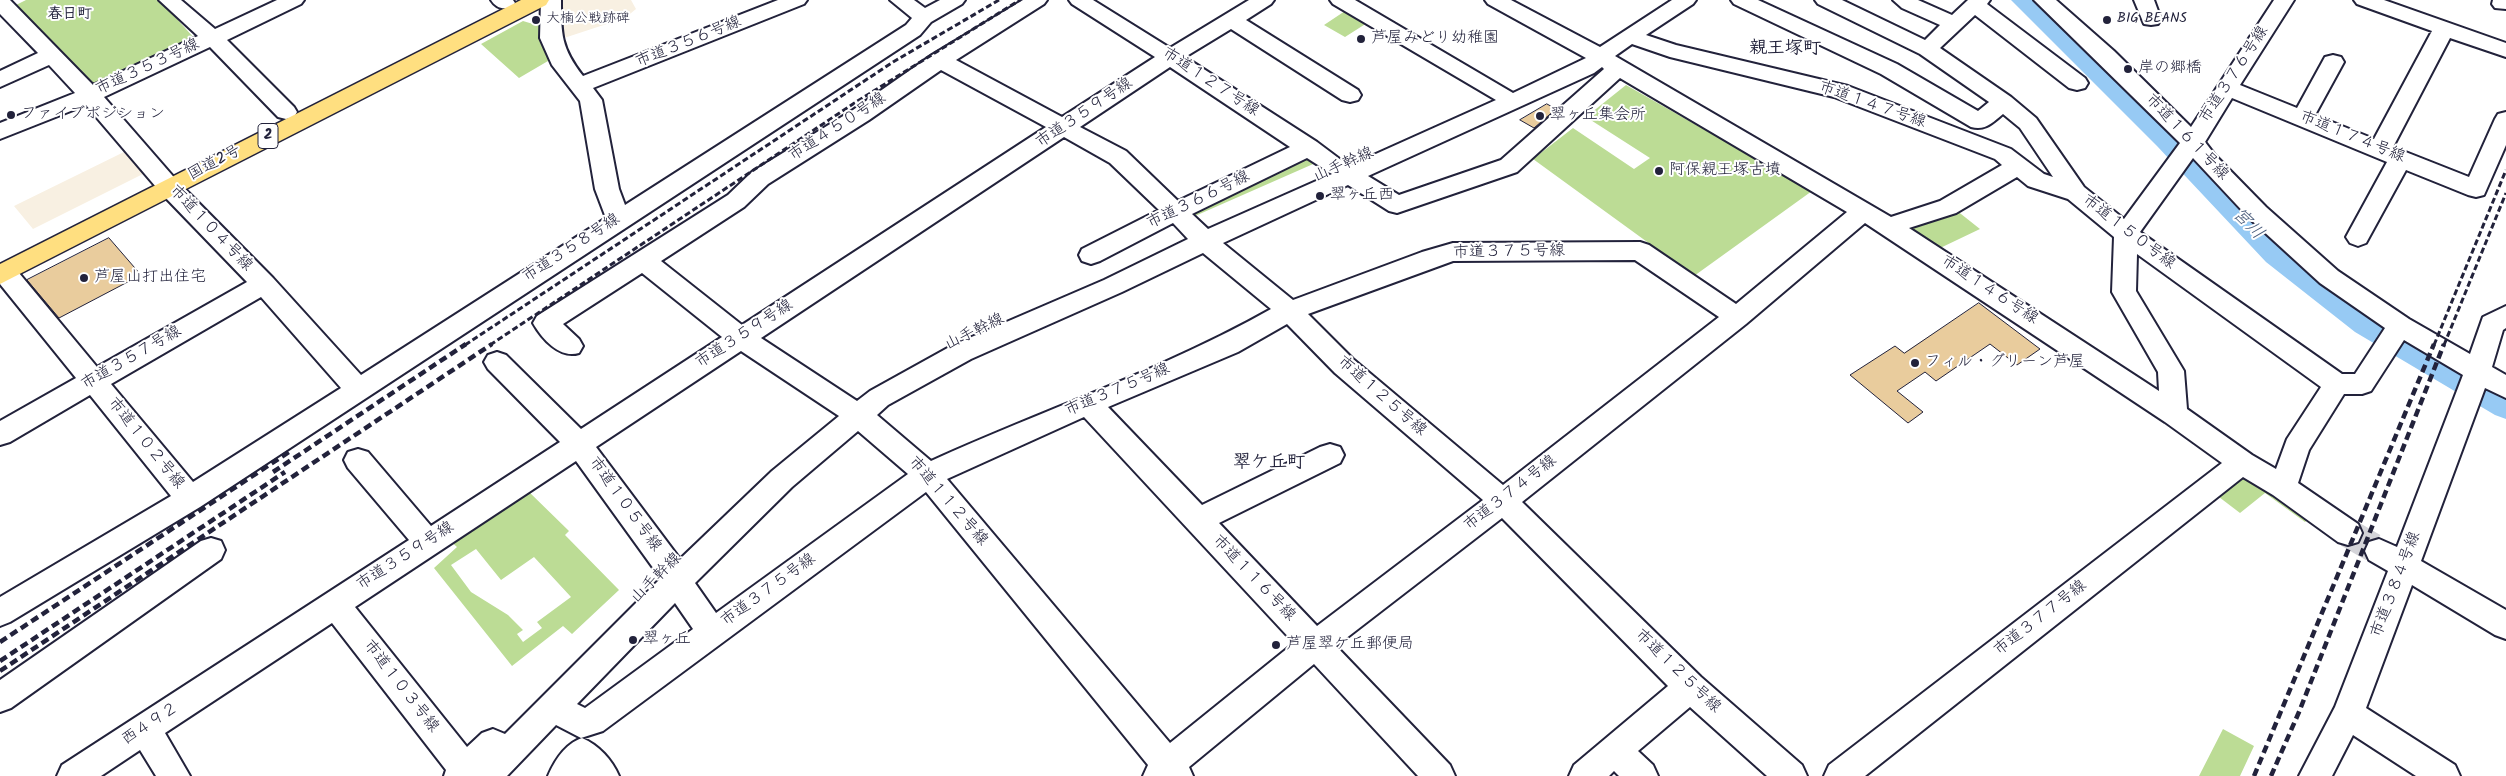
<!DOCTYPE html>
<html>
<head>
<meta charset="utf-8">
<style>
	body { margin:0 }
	canvas { display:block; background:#fff }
</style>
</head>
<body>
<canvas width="2506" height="776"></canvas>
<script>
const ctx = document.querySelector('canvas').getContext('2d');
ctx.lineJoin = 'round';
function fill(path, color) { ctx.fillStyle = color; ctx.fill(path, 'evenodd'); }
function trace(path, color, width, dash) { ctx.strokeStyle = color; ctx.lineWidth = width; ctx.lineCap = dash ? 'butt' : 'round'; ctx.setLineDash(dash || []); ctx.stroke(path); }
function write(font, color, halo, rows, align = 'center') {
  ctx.font = font + ' Kalam,"Klee One",sans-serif'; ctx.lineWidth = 4; ctx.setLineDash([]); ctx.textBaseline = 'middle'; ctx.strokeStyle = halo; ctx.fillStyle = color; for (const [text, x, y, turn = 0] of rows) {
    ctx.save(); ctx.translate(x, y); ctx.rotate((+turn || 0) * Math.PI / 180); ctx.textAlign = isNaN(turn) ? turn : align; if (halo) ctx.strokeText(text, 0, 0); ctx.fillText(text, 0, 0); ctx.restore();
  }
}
fill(new Path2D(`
	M560 0H631L636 9 625 18 561 39Z
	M126 151 145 173 33 229 14 206Z`), '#f8f0e2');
fill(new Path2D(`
	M26 0H160L194 38 191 44 94 86 14 6Z
	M1345 11 1367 23 1345 37 1324 25Z
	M543 20 548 61 519 78 481 44 523 21 533 24Z
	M1626 85 1812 191 1694 276 1533 159 1573 128 1634 169 1650 158 1586 117Z
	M1302 156 1316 158 1320 161 1195 216 1192 213Z
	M1956 210 1980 229 1936 250 1902 231Z
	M2248 474 2310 518 2305 522 2265 493 2240 513 2219 497Z
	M526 489 569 531 565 535 619 590 572 634 563 626 512 666 434 568 457 547 449 540ZM476 549 501 580 534 557 571 597 537 622 542 628 523 642 517 634 523 630 508 615 471 592 451 565Z
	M2223 729 2254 746 2240 776H2199Z`), '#bcdc95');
fill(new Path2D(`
	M2011 0H2037L2175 134 2286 248 2377 316 2506 391V419L2495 415 2355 332 2266 262 2157 146Z`), '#97caf4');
const building = new Path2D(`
	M1547 104 1556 109 1534 128 1520 120Z
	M109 238 141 275 59 318 27 280Z
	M1979 303 2040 349 2017 365 1990 344 1936 381 1925 372 1897 391 1923 412 1908 423 1850 375 1895 346 1904 353Z`);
fill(building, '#e9cc9d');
trace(building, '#22223b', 1);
trace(new Path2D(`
	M2348 533 2379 551`), '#d3d3d8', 29, [29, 14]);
const minor = new Path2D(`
	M0 0H10L93 85 198 36 159 0H181L215 29 277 0H304L301 4 227 40 294 107 297 112 294 117 286 119 278 117 210 47 104 97 178 182 273 278 361 375 606 218 595 189 580 101 552 65 540 38 541 0H561C561 34 561 48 583 76L778 0H807L804 4 593 88 602 100 619 189 625 205 906 25 912 18 890 0H914L925 8 940 0H965L962 4 931 22 920 35 200 507 10 622 0 626V597L171 496 90 395 10 442 0 445V421L76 378 0 284V265L5 264 14 267 97 367 247 282 162 194 86 105 0 139V123L75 93 49 65 0 87V71L38 53 0 14ZM261 297 341 388 193 482 111 384Z
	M491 0H513L515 3 512 7C503 10 496 8 491 0Z
	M1023 0H1047L1044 4 956 60 1062 117 1155 57 1072 4 1069 0H1093L1170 48 1249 0H1274L1271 4 1246 20 1358 90 1361 95 1358 100 1350 102 1342 100 1231 29 1185 57 1317 142 1349 166 1496 100 1333 4 1330 0H1355L1513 93 1586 58 1488 4 1485 0H1511L1600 47 1672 0H1696L1693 4 1646 35 1676 45 1848 86 2011 149 2044 174 2053 177 2020 128 2003 114C1992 123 1985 131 1971 127L1881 74 1734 4 1731 0H1758L1897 64 1978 111 1989 102 1920 54 1818 4 1815 0H1842L1925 40 1940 25 1902 8 1893 0H1918L1952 15 1968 0H1990L1987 4 2085 78 2088 83 2085 88 2077 90 2069 88 1975 15 1940 48 2011 97 2036 118 2084 187 2124 219 2180 143 2034 0H2056L2114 51 2191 127 2274 0H2294L2240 85 2297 108 2325 57 2333 55 2341 57 2344 62 2315 115 2374 139 2432 31 2357 4 2354 0H2384L2506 43V57L2450 38 2393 147 2469 177 2495 119 2498 114 2506 112V145L2484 195 2476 197 2468 195 2406 170 2366 243 2358 246 2350 243 2346 237 2387 162 2232 98 2205 142 2215 155 2266 207 2338 271 2409 319 2470 354 2483 317 2506 306V328L2503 330 2492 367 2506 375V398L2485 388 2421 561 2506 610V639L2495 635 2412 585 2366 708 2455 765 2460 776H2416L2353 735 2332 776H2299L2335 707 2388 571 2369 560 2365 551 2369 542 2379 539 2397 547 2463 375 2404 340 2371 391 2362 394H2344L2309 450 2298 483 2358 524 2362 533 2358 542 2348 545 2338 542 2273 495 2243 477 1865 776H1824L1829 765 2222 463 2165 422 1865 223 1746 324 1522 502 1701 677 1802 765 1807 776H1767L1690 707 1638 751 1653 765 1658 776H1619L1614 771 1609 776H1569L1574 765 1668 686 1502 518 1336 646 1450 765 1455 776H1418L1314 664 1189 767 1193 776H1143L1148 765 926 492 603 731 581 738 556 725 507 776H444L446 770 332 623 165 733 190 776H156L140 750 101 776H57L62 765 409 540 348 468 344 460 348 452 358 449 368 452 431 526 560 442 488 369 484 362 488 355 497 352 506 355 581 429 722 337 642 273 563 324 579 339 583 346 579 353C560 359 542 339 533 323L537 316 728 195 752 172 853 110 932 55ZM1632 44 1670 57 1834 97 1995 159 2002 165 1940 201 1891 217 1615 56ZM1170 67 1290 147 1178 201 1126 151 1080 127ZM1602 67 1604 69 1501 160 1399 195 1368 176 1594 73ZM941 70 1046 127 742 325 661 261 744 207 768 184 869 120ZM1620 78 1847 212 1736 304 1649 245 1640 242 1453 243 1422 252 1293 300 1223 243 1348 185 1389 211 1397 213 1517 172ZM1064 137 1110 163 1159 210 1082 249 1079 255 1082 261 1091 264 1100 261 1173 223 1188 239 1104 280 953 345 870 391 857 401 761 338ZM1307 158 1332 174 1208 229 1192 214ZM2193 158 2250 219 2320 283 2385 328 2355 374H2342L2140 232ZM2017 177 2028 186 2068 199 2114 237 2112 292 2158 372 2159 391 1909 228 1956 213ZM1203 253 1271 309C1163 370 1043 410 931 461L877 415 888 405 971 359 1122 292ZM2137 254 2321 387 2287 439 2276 469 2252 455 2187 409 2184 371 2136 291ZM1635 260 1719 317 1503 485 1353 359 1308 314 1453 261ZM1287 324 1335 373 1483 500 1317 626 1219 523 1340 463 1344 455 1340 447 1330 444 1320 447 1202 505 1108 407 1238 352ZM741 351 839 416 772 471 680 559 596 447ZM1084 417 1294 643 1170 743 947 479ZM858 431 908 474 716 613 695 583 792 487ZM576 461 659 576 662 577 505 734 493 729 482 733 467 747 355 607ZM675 603 693 629 585 708 577 704Z
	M2134 0H2154L2161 19 2158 24 2151 25 2144 24Z
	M2493 0H2506V9L2495 8 2492 4Z
	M211 538 221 541 225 550 221 559 11 708 0 712V680L201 541Z
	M582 738C599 745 612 760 619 776H548C555 760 565 744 582 738Z`);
const highway = new Path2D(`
	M521 0H549L546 5 0 284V264Z`);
trace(minor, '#22223b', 4);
trace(highway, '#22223b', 3);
fill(minor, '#fff');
fill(highway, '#ffdf80');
trace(new Path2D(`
	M465 345 893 62 999 0
	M490 345 856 102 1020 0
	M2434 345 2506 170
	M2444 345 2506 193`), '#22223b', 3, [6, 3]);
trace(new Path2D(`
	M273 472 466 344
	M0 642 292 450
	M0 661 285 472
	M0 671 492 344
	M2254 776 2434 344
	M2271 776 2299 712 2444 344`), '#22223b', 4.5, [8, 4.5]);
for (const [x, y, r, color] of [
	[536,20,5,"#22223b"],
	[2107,20,5,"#22223b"],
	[1361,39,5,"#22223b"],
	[2128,69,5,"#22223b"],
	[11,115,5,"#22223b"],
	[1540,116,5,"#22223b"],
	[1659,171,5,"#22223b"],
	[1320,196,5,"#22223b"],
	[84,278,5,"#22223b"],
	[1915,363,5,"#22223b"],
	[633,640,5,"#22223b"],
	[1276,645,5,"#22223b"]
]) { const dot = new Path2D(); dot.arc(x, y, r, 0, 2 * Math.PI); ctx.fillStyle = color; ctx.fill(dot); trace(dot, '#fff', 2); }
write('14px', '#22223b', '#fff', [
	["大楠公戦跡碑",546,20],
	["BIG BEANS",2117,20]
], 'left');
write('bold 15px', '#22223b', '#fff', [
	["春日町",70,15]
]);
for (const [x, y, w] of [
	[268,136,20]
]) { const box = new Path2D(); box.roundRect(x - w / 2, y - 12.5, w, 25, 4); ctx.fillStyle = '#fff'; ctx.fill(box); trace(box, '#22223b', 1); }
write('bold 15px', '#22223b', null, [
	["2",268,136]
]);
write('16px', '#22223b', '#fff', [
	["芦屋みどり幼稚園",1371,39],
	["岸の郷橋",2138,69],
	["ファイブポジション",21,115],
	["翠ヶ丘集会所",1550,116],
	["阿保親王塚古墳",1669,171],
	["翠ヶ丘西",1330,196],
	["芦屋山打出住宅",94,278],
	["フィル・グリーン芦屋",1925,363],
	["翠ヶ丘",643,640],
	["芦屋翠ケ丘郵便局",1286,645]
], 'left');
write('16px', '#22223b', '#fff', [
	["市道３５６号線",689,43,-22],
	["市道３５３号線",148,68,-25],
	["市道３７６号線",2235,75,-57],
	["市道１２７号線",1210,83,33],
	["市道１４７号線",1872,106,19],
	["市道３５９号線",1085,114,-34],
	["市道４５０号線",838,128,-33],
	["市道１６１号線",2186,138,46],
	["市道１７４号線",2352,138,22],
	["国道2号",215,164,-28],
	["山手幹線",1344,166,-24],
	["市道３６６号線",1199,201,-26],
	["市道１０４号線",210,229,46],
	["市道１５０号線",2128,233,37],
	["市道３５８号線",572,249,-33],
	["市道３７５号線",1509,253,-1],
	["市道１４６号線",1989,291,33],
	["山手幹線",975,333,-26],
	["市道３５９号線",745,335,-33],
	["市道３５７号線",132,359,-30],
	["市道３７５号線",1118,391,-23],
	["市道１２５号線",1381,397,41],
	["市道１０２号線",145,444,51],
	["市道３７４号線",1511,494,-38],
	["市道１１２号線",947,502,49],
	["市道１０５号線",624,505,54],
	["市道３５９号線",406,557,-33],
	["山手幹線",657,579,-45],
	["市道１１６号線",1253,579,46],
	["市道３８４号線",2397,585,-69],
	["市道３７５号線",769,591,-36],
	["市道３７７号線",2041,619,-38],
	["市道１２５号線",1677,672,44],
	["市道１０３号線",400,687,52],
	["西４９２",151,725,-33]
]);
write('bold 18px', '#22223b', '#fff', [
	["親王塚町",1785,50],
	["翠ケ丘町",1269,464]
]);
write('italic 18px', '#4b5d7c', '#fff', [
	["宮川",2247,225,46]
]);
</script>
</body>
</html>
